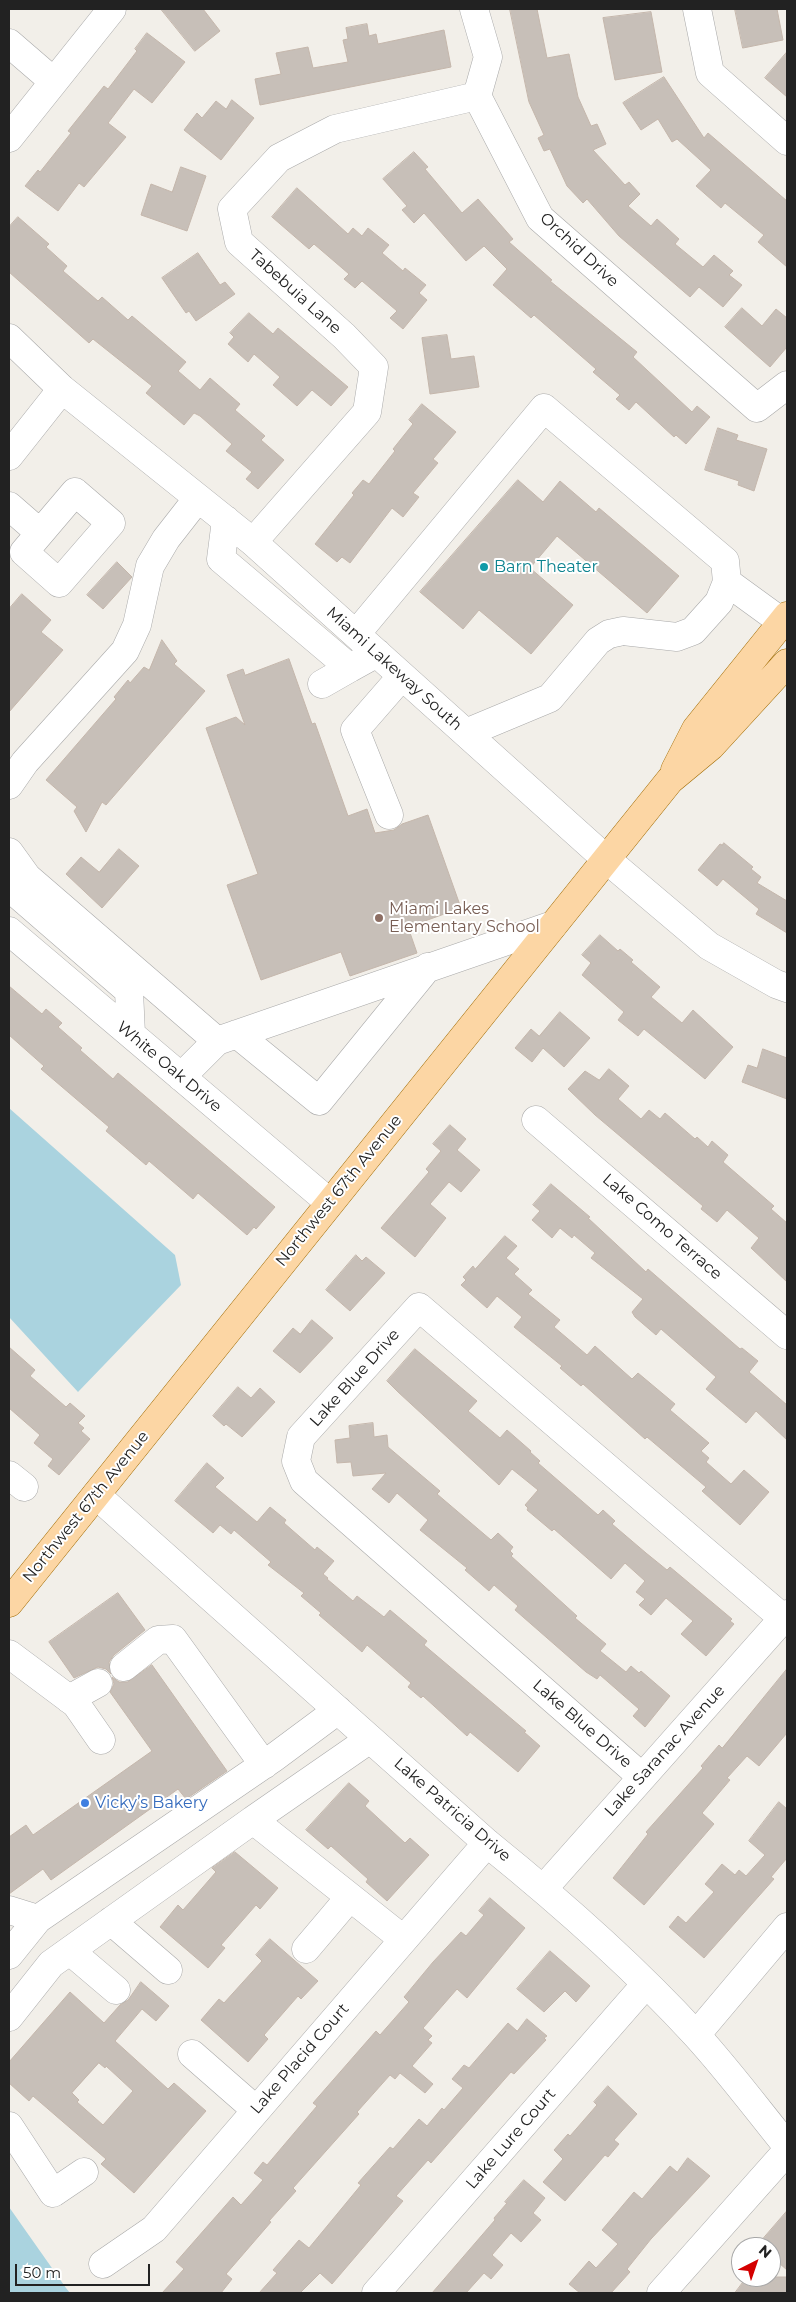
<!DOCTYPE html>
<html>
<head>
<meta charset="utf-8">
<style>
	body { margin:0 }
	#map { position:relative; width:796px; height:2302px; overflow:hidden; background:#f2efe9; font-family:Montserrat,sans-serif }
	canvas { display:block }
	.frame { position:absolute; inset:0; border:10px solid #222; pointer-events:none }
	.north { position:absolute; left:731px; top:2237px; width:50px; height:50px; box-sizing:border-box; background:#fff; border:1px solid #a7a7a7; border-radius:50%; rotate:41deg; font-size:14px; font-weight:700; line-height:20px; text-align:center; color:#222 }
	.north::after { content:''; display:block; margin:auto; width:18px; height:22px; background:#d40000; clip-path:polygon(50% 0,100% 100%,50% 72%,0 100%) }
	.scale { position:absolute; left:15px; top:2264px; width:135px; height:22px; box-sizing:border-box; border:2px solid #222; border-top:0; padding-left:6px; font-size:15px; line-height:18px; white-space:nowrap; color:#222; -webkit-text-stroke:4px #fff; paint-order:stroke }
</style>
</head>
<body>
<div id="map">
<canvas width="796" height="2302"></canvas>
<div class="frame"></div>
<div class="north">N</div>
<div class="scale">50 m</div>
</div>
<script>
const ctx = document.querySelector('canvas').getContext('2d');
ctx.lineJoin = 'round';
function fill(path, color) { ctx.fillStyle = color; ctx.fill(path, 'evenodd'); }
function trace(path, color, width, dash) { ctx.strokeStyle = color; ctx.lineWidth = width; ctx.lineCap = dash ? 'butt' : 'round'; ctx.setLineDash(dash || []); ctx.stroke(path); }
function write(font, color, halo, rows, align = 'center') {
  ctx.font = font + ' Montserrat,sans-serif'; ctx.lineWidth = 4; ctx.setLineDash([]); ctx.textBaseline = 'middle'; ctx.strokeStyle = halo; ctx.fillStyle = color; for (const [text, x, y, turn = 0] of rows) {
    ctx.save(); ctx.translate(x, y); ctx.rotate((+turn || 0) * Math.PI / 180); ctx.textAlign = isNaN(turn) ? turn : align; if (halo) ctx.strokeText(text, 0, 0); ctx.fillText(text, 0, 0); ctx.restore();
  }
}
fill(new Path2D(`
	M9 1108 175 1255 181 1285 78 1392 9 1317Z
	M9 2207 66 2288 70 2293H9Z`), '#aad3df');
const building = new Path2D(`
	M161 9H203L220 31 195 51Z
	M510 9H537L547 58 569 54 578 97 591 126 597 124 606 144 593 150 625 185 629 182 640 194 628 206 651 226 657 219 679 239 675 244 703 267 714 255 733 271 729 275 742 285 723 307 699 287 690 297 619 236 587 199 583 203 567 186 550 149 544 151 538 138 544 135 529 102Z
	M735 9H777L783 40 743 48Z
	M651 12 662 72 615 80 603 18Z
	M367 24 369 36 376 34 378 44 444 30 451 67 260 105 255 79 281 74 276 53 308 47 313 68 348 62 343 40 348 39 346 28Z
	M147 33 185 62 152 103 134 89 108 123 126 137 84 187 79 183 58 211 25 186 38 170 40 172 71 133 68 131 104 86 108 89 137 51 135 49Z
	M787 52V97L765 78Z
	M664 77 704 138 708 133 787 201V267L758 242 764 235 725 203 721 208 696 186 711 170 677 139 672 142 658 119 641 130 623 103Z
	M232 100 254 118 221 160 184 130 197 113 202 118 216 101 226 109Z
	M414 152 428 167 425 169 462 213 478 199 513 239 509 242 552 280 550 281 637 352 633 357 692 412 697 406 710 417 686 444 676 435 674 437 636 402 629 410 616 399 620 395 593 372 596 369 534 315 531 318 493 285 507 269 484 246 466 261 424 213 414 223 402 210 407 206 383 179Z
	M181 167 206 176 187 231 141 215 151 184 172 192Z
	M297 188 348 234 353 228 362 236 368 228 389 245 382 253 403 271 405 268 426 285 419 293 427 300 403 329 390 318 397 311 362 281 355 288 344 279 349 274 314 244 309 249 272 217Z
	M18 217 49 244 46 247 67 266 63 271 98 301 102 297 128 320 132 316 186 362 178 371 200 390 210 378 240 404 235 410 265 436 261 440 284 460 258 489 246 479 252 472 226 451 232 444 200 416 194 413 184 425 146 393 152 386 93 339 89 343 9 272V227Z
	M198 253 220 285 225 282 235 294 196 321 189 311 186 313 162 278Z
	M742 308 762 326 776 309 787 318V347L770 367 725 327Z
	M249 313 273 334 278 328 348 387 331 406 312 390 297 406 273 385 280 377 254 354 248 362 228 344 234 337 230 333Z
	M447 335 451 359 474 356 479 387 430 394 422 338Z
	M422 404 456 432 433 459 438 463 413 493 419 497 403 517 392 508 350 563 342 557 337 562 315 544 354 495 352 493 363 480 369 484 395 451 393 449 413 424 409 420Z
	M718 428 738 435 736 440 767 449 754 491 738 485 739 481 705 470Z
	M518 480 543 502 560 481 596 512 599 508 679 576 647 613 557 536 530 568 573 605 531 654 479 610 463 629 420 592Z
	M117 562 132 577 103 609 87 595Z
	M22 594 51 620 41 632 63 650 9 712V609Z
	M162 640 177 661 174 664 205 691 106 805 102 802 86 832 74 811 77 807 46 780 116 699 114 697 128 680 130 683 144 667 149 670Z
	M289 659 312 724 315 723 348 816 367 809 375 833 394 830 402 824 428 815 461 908 408 927 417 953 350 976 341 952 261 980 227 885 258 874 206 728 236 717 245 725 227 675 243 669 245 675Z
	M724 843 753 867 751 869 761 877 757 883 787 901V933L756 914 759 909 723 879 717 886 698 870 720 844 722 845Z
	M119 849 139 866 102 908 66 874 81 857 99 872Z
	M600 935 618 951 620 949 633 960 631 962 660 987 651 997 682 1023 693 1010 733 1047 705 1079 644 1029 638 1036 618 1020 624 1012 582 975 591 963 582 955Z
	M9 986 42 1014 46 1009 62 1023 58 1027 82 1048 80 1050 113 1079 118 1073 275 1207 256 1229 254 1227 247 1235 198 1193 193 1199 149 1161 146 1165 106 1131 109 1127 41 1069 44 1066 9 1035Z
	M560 1012 590 1038 564 1067 543 1048 532 1062 515 1048 531 1029 539 1036Z
	M763 1049 787 1058V1099L742 1082 748 1065 757 1068Z
	M609 1069 629 1086 618 1099 641 1119 649 1110 660 1119 665 1113 695 1139 697 1137 708 1147 712 1141 728 1155 723 1162 774 1206 771 1209 787 1223V1282L751 1248 759 1238 727 1210 717 1222 701 1209 703 1206 595 1115 568 1089 585 1071 599 1080Z
	M450 1125 466 1139 457 1150 480 1170 461 1192 449 1182 430 1204 446 1218 415 1257 381 1228 429 1172 426 1169 441 1151 433 1144Z
	M551 1184 590 1217 588 1218 646 1272 648 1269 740 1349 742 1348 758 1361 749 1372 787 1405V1440L756 1411 746 1423 706 1389 716 1377 661 1329 656 1335 635 1317 632 1312 643 1299 591 1258 595 1253 574 1235 572 1238 560 1228 552 1238 532 1220 540 1211 533 1205Z
	M505 1236 517 1246 506 1258 519 1269 514 1274 532 1290 528 1294 560 1320 554 1327 587 1355 595 1346 632 1379 638 1373 675 1404 670 1410 709 1443 701 1451 709 1458 706 1462 731 1484 744 1470 769 1492 740 1525 702 1491 706 1487 647 1437 645 1439 583 1384 581 1386 560 1368 562 1366 514 1327 522 1317 497 1296 487 1308 461 1285 466 1280 463 1277 473 1266 475 1269Z
	M356 1255 362 1261 366 1257 385 1273 350 1311 326 1290Z
	M312 1320 333 1338 300 1373 273 1351 293 1328 300 1334Z
	M9 1347 35 1370 30 1376 66 1407 70 1403 85 1416 78 1423 84 1428 81 1431 90 1439 59 1475 48 1466 53 1459 34 1443 40 1435 9 1408Z
	M415 1349 477 1401 468 1411 500 1438 507 1430 531 1451 530 1452 540 1461 538 1463 598 1515 603 1510 615 1521 612 1524 646 1553 667 1570 670 1567 732 1619 730 1621 734 1624 706 1656 681 1634 693 1621 666 1598 651 1615 639 1605 645 1599 636 1592 645 1581 625 1563 611 1579 554 1529 552 1531 527 1510 528 1508 525 1505 538 1490 512 1469 499 1485 398 1392 387 1381Z
	M238 1387 251 1398 260 1388 275 1402 242 1437 226 1424 224 1426 213 1416Z
	M373 1423 374 1437 387 1435 388 1447 440 1491 437 1494 491 1540 498 1533 513 1547 510 1551 513 1554 511 1556 577 1616 575 1618 606 1644 600 1651 626 1672 631 1666 639 1673 641 1671 670 1696 645 1727 633 1716 639 1709 600 1675 597 1679 586 1672 515 1610 518 1606 494 1585 489 1591 465 1570 467 1568 420 1530 428 1520 397 1493 389 1503 372 1489 386 1473 353 1476 351 1462 337 1463 335 1440 350 1438 349 1426Z
	M207 1463 224 1478 215 1487 257 1522 270 1507 286 1520 284 1523 315 1550 317 1547 334 1561 323 1574 328 1578 327 1579 353 1601 357 1596 384 1617 390 1610 427 1641 424 1645 526 1731 524 1732 540 1746 518 1772 470 1732 467 1736 423 1696 421 1698 408 1687 411 1683 367 1645 362 1652 319 1615 321 1613 301 1596 304 1593 268 1565 271 1562 234 1530 231 1534 220 1525 213 1533 175 1501Z
	M118 1593 145 1630 114 1655 109 1662 111 1674 106 1669 98 1667 74 1678 49 1642Z
	M152 1665 227 1771 186 1799 178 1789 51 1880 43 1869 9 1894V1837L26 1825 33 1835 152 1751 110 1692 114 1684 112 1677 119 1682H127Z
	M787 1669V1733L759 1766 747 1756 727 1778 730 1780 702 1813 714 1824 644 1905 613 1878 648 1834 646 1832 703 1768 701 1766 719 1745 722 1748Z
	M349 1783 369 1801 365 1806 405 1843 410 1838 429 1855 387 1901 366 1882 368 1879 331 1846 328 1849 306 1830Z
	M779 1802 787 1809V1858L771 1877 774 1879 704 1958 669 1927 678 1916 686 1923 714 1892 705 1884 722 1864 735 1875 739 1870 746 1876 765 1855 749 1841Z
	M235 1852 278 1888 260 1909 256 1905 221 1945 225 1948 208 1968 160 1927 178 1905 183 1910 216 1872 212 1868Z
	M490 1898 525 1928 467 1998 457 1989 423 2028 432 2036 428 2040 432 2043 412 2066 433 2084 425 2093 400 2073 395 2079 390 2075 357 2112 359 2114 293 2188 296 2191 269 2221 271 2222 226 2274 232 2279 221 2293H162L184 2269 176 2262 233 2197 241 2205 263 2180 254 2173 263 2162 267 2165 317 2106 313 2103 376 2031 380 2035 409 2002 404 1997 433 1962 461 1932 466 1936 484 1915 479 1911Z
	M270 1939 318 1981 301 1999 298 1996 264 2035 268 2039 248 2062 201 2020 219 1999 224 2003 262 1961 256 1955Z
	M550 1951 590 1986 576 2002 565 1991 544 2012 517 1989Z
	M141 1982 169 2006 156 2021 142 2009 115 2041 168 2089 174 2083 206 2111 134 2193 101 2164 106 2159 33 2096 29 2101 9 2083V2062L70 1992 104 2023 120 2005 128 2000ZM99 2063 105 2068 106 2066 133 2091 103 2125 77 2102 79 2100 72 2093Z
	M527 2019 547 2036 544 2038 546 2040 514 2074 511 2072 431 2163 428 2160 396 2196 403 2201 332 2284 320 2273 300 2293H259L277 2273 273 2270 299 2240 309 2248 361 2185 358 2183 390 2147 393 2149 419 2119 427 2126 442 2108 444 2110 463 2088 452 2079 464 2065 469 2068 508 2023 517 2031Z
	M608 2086 637 2114 614 2140 619 2144 608 2157 605 2155 565 2201 543 2182 563 2159 554 2150 568 2134 570 2136 597 2105 594 2102Z
	M688 2158 710 2176 651 2239 627 2269 630 2272 611 2293H580L569 2284 589 2261 596 2268 618 2244 602 2230 634 2192 642 2199 670 2166 677 2172Z
	M524 2180 545 2198 533 2213 541 2220 521 2242 511 2233 492 2255 503 2265 491 2279 484 2273 466 2293H432L495 2220 494 2218 507 2203 505 2202Z
	M787 2211V2270L771 2256V2247H756Z
	M747 2277H787V2293H735Z`);
fill(building, '#c7bfb8');
trace(building, '#c4b6ab', 1);
const minor = new Path2D(`
	M474 9 488 57 477 96 540 218 757 408 787 385
	M697 9 710 73 787 141
	M9 43 53 81
	M9 138 112 9
	M9 338 62 389 253 542 606 859 709 946 776 984 787 988
	M9 456 62 389
	M75 492 111 523 59 583 24 552Z
	M9 506 40 533
	M226 520 221 559 350 668 377 653
	M253 542 367 412 374 367 344 336 239 242 232 209 279 158 335 129 477 96
	M727 582 782 622
	M356 634 544 408 725 561 727 582 719 602 693 631 677 637 623 631 609 634 598 641 550 698 466 733
	M322 684 350 668
	M9 785 25 762 125 651 137 625 150 566 166 539 198 498
	M389 815 355 730 402 676
	M9 852 27 877 217 1041
	M9 887 129 991 131 1034
	M9 931 329 1202
	M237 1034 319 1101 428 967
	M181 1077 217 1041 553 925
	M536 1120 787 1335
	M9 1475 24 1487
	M96 1495 487 1843C560 1902 632 1965 696 2035 728 2070 757 2109 787 2146
	M9 1654 76 1704 101 1740
	M124 1667 158 1640 173 1639 264 1765
	M69 1699 98 1683
	M370 1739 253 1820 403 1939
	M642 1777 304 1481 296 1461 301 1437 419 1307 784 1619
	M544 1888 787 1614
	M9 1910 38 1919
	M111 1921 168 1970
	M306 1949 350 1897
	M70 1951 116 1990
	M9 1955 38 1919 272 1759 338 1710
	M9 2017 51 1964 253 1820
	M696 2035 787 1927
	M192 2054 256 2110
	M9 2126 53 2193 84 2172
	M103 2264 154 2229 487 1843
	M376 2293 646 1984
	M661 2293 787 2151`);
const major = new Path2D(`
	M675 770 696 729 787 616
	M9 1603 670 780 711 746 787 663`);
trace(minor, '#a9a9a9', 29);
trace(major, '#a06b00', 29);
trace(minor, '#fff', 28);
trace(major, '#fcd6a4', 28);
for (const [x, y, r, color] of [
	[484,567,5,"#0f9aa8"],
	[379,918,5,"#8d6e63"],
	[85,1803,5,"#3f7fe0"]
]) { const dot = new Path2D(); dot.arc(x, y, r, 0, 2 * Math.PI); ctx.fillStyle = color; ctx.fill(dot); trace(dot, '#fff', 2); }
write('16px', '#222', '#fff', [
	["Orchid Drive",579,250,43],
	["Tabebuia Lane",295,292,42],
	["Miami Lakeway South",394,669,42],
	["White Oak Drive",169,1067,40],
	["Northwest 67th Avenue",339,1191,-51],
	["Lake Como Terrace",662,1227,41],
	["Lake Blue Drive",355,1378,-48],
	["Northwest 67th Avenue",86,1507,-51],
	["Lake Blue Drive",582,1724,41],
	["Lake Saranac Avenue",665,1751,-48],
	["Lake Patricia Drive",452,1810,41],
	["Lake Placid Court",300,2059,-49],
	["Lake Lure Court",511,2139,-49]
]);
write('16px', '#0d838f', '#fff', [
	["Barn Theater",494,567]
], 'left');
write('16px', '#785e54', '#fff', [
	["Miami Lakes",389,909],
	["Elementary School",389,927]
], 'left');
write('16px', '#366cbe', '#fff', [
	["Vicky’s Bakery",95,1803]
], 'left');
</script>
</body>
</html>
